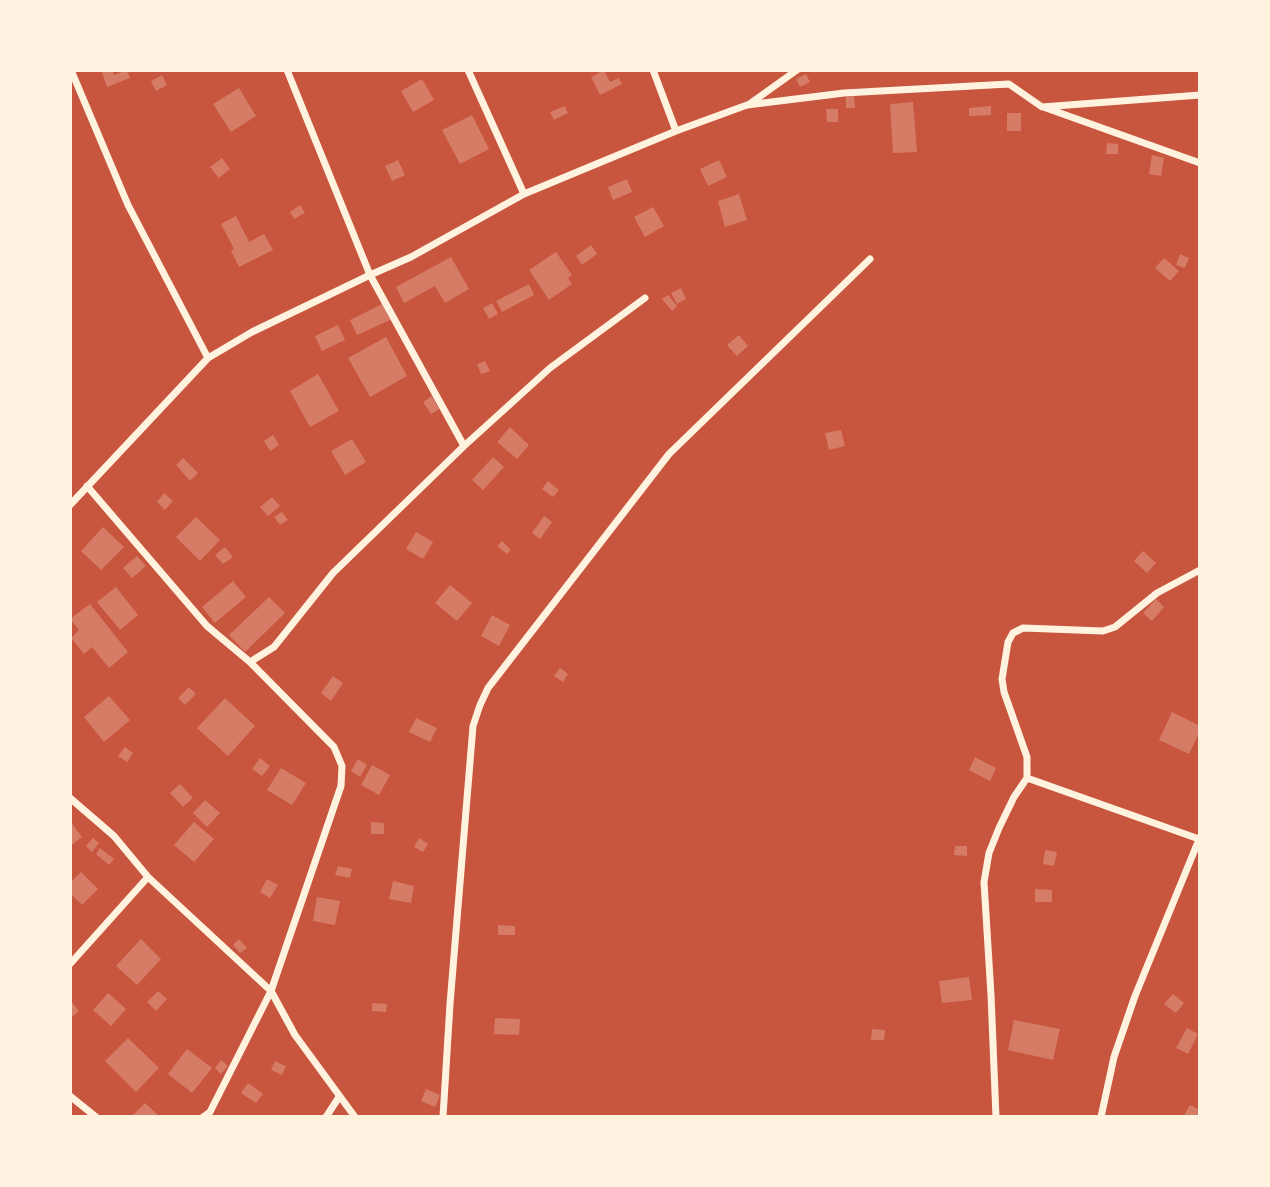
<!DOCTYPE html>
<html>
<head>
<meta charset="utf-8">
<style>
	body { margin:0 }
	#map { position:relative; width:1270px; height:1187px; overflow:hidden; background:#c8553d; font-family:Quicksand,sans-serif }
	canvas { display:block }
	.frame { position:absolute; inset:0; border:72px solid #fff3e0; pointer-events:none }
</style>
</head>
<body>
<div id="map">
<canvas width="1270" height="1187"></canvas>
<div class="frame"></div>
</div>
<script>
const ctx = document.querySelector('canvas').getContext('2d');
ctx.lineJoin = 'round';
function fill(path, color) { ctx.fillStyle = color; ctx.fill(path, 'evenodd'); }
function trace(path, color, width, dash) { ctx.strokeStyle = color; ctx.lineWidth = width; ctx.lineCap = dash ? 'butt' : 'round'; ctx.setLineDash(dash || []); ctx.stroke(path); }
fill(new Path2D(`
	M101 70H112L114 75 127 70 130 78 107 87Z
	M604 70 610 82 619 78 622 84 600 95 591 77Z
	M806 74 810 82 800 87 796 79Z
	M162 75 167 85 156 91 151 81Z
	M422 79 434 100 413 112 401 91Z
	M239 88 256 116 231 132 213 104Z
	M854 96 855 108H846V97Z
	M913 102 917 152 893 153 890 104Z
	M565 106 568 113 554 120 550 112Z
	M991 106V115L969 116V108Z
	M826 109H838V122H827Z
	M1007 113H1021V131H1007Z
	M472 115 489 149 460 164 442 130Z
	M1107 143 1118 144V154H1106Z
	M1152 155 1164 158 1161 176 1149 174Z
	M222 158 230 169 219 178 210 167Z
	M398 160 405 175 392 181 385 166Z
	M719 160 727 177 708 186 700 169Z
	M627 179 632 192 613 200 608 187Z
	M739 194 747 220 725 227 718 201Z
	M300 205 305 213 294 219 290 212Z
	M653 207 664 226 645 237 634 217Z
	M236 216 249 242 264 234 273 250 239 267 231 251 234 249 221 224Z
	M591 245 597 254 582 265 576 256Z
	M556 252 572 275 568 278 572 284 549 300 529 270Z
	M1180 254 1189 258 1185 268 1176 265Z
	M451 257 469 289 445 303 435 286 404 303 396 287Z
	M1164 258 1179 271 1170 281 1155 268Z
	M529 284 534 295 502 312 496 301Z
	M681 288 686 299 677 304 671 293Z
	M668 295 677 306 672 311 662 299Z
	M492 303 498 314 489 319 483 308Z
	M382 304 390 320 357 335 350 320Z
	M338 325 345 340 322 351 315 336Z
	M739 335 748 346 737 356 727 345Z
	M386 337 407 376 370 397 348 358Z
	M485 361 490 371 481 374 477 364Z
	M318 374 339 411 310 427 290 391Z
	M432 396 439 409 431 414 423 402Z
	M510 427 529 445 517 459 497 442Z
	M841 430 845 446 829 450 825 433Z
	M273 435 279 445 270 451 264 441Z
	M352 439 366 462 345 475 331 451Z
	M493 457 504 467 483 490 472 480Z
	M183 458 198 473 190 481 176 465Z
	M548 481 559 490 553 497 542 489Z
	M164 493 173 501 165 510 157 502Z
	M272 497 280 506 268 516 260 507Z
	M282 512 288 520 280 525 274 517Z
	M544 516 552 522 540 539 532 533Z
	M196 517 220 540 200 561 176 537Z
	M103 527 124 547 101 570 81 551Z
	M416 532 433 542 423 559 406 549Z
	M502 541 511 550 507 554 497 546Z
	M225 547 233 557 223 564 215 555Z
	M1143 551 1156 563 1147 573 1134 561Z
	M137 556 146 566 132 578 123 568Z
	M233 581 246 597 215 623 202 607Z
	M450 585 472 603 457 621 435 603Z
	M116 587 138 615 120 630 97 602Z
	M269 597 285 613 245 652 229 635Z
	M1156 599 1164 607 1152 621 1143 613Z
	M90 604 128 652 109 668 92 647 84 654 71 638 79 630 70 619Z
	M492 615 510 625 499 646 481 636Z
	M560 668 568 674 563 682 554 676Z
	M333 676 343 683 331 701 321 693Z
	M189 687 196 694 185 705 178 698Z
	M109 696 130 720 104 742 84 717Z
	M225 698 255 726 228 756 197 728Z
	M1172 712 1200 726V731L1189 754 1159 740Z
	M416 718 437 728 430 742 409 732Z
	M125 747 133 753 127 762 118 756Z
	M975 757 996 768 990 781 969 770Z
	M260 758 270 766 262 776 252 769Z
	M358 759 367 765 360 777 351 771Z
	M372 765 390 775 379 795 361 785Z
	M281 768 306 783 292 805 267 790Z
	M180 784 193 798 183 807 170 793Z
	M205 800 220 813 207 827 193 813Z
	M70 821 82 837 70 846Z
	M194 822 214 839 194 862 174 845Z
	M371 822 384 823V834H371Z
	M93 838 99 843 92 852 86 846Z
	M419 838 428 844 423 852 414 847Z
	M955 846H967V856L954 855Z
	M100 848 114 859 109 865 96 854Z
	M1045 850 1057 852 1054 866 1043 864Z
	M338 866 352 869 350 878 335 875Z
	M81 872 98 889 82 905 70 893V883Z
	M267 879 278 885 270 898 260 892Z
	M393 881 414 886 411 903 389 899Z
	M1035 889 1052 890V902H1035Z
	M317 897 340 901 335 925 313 921Z
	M498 925 515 926V935H498Z
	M141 939 161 959 137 985 116 966Z
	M239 939 247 948 240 953 233 945Z
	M969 977 972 1000 942 1003 939 981Z
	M158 991 167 999 156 1011 147 1002Z
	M108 993 126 1009 111 1026 93 1010Z
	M1173 994 1184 1003 1176 1013 1164 1004Z
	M70 1000 79 1011 70 1019Z
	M372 1003 387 1004 386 1012 372 1011Z
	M495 1018 520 1019 519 1035 494 1034Z
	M1014 1020 1060 1029 1053 1060 1008 1050Z
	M1187 1028 1198 1034 1188 1054 1176 1048Z
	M872 1029 885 1030 884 1040H871Z
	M128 1038 159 1068 136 1092 105 1061Z
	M187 1049 212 1068 192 1093 168 1074Z
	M221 1060 228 1066 221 1074 215 1068Z
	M275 1061 286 1066 282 1075 271 1070Z
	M248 1083 263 1094 256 1103 241 1093Z
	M426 1089 440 1095 435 1107 421 1101Z
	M145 1103 160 1117H131Z
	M1190 1105 1200 1110V1117H1183Z`), '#d67c66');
trace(new Path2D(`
	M71 70 128 205 208 358
	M287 70 370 275 464 446
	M468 70 524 194
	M653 70 676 131
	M748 105 797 70
	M1046 108 1200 163
	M87 486 207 626 250 662 274 647 333 573 464 446 550 368 645 298
	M70 505 208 358 252 332 370 275 411 257 524 194 676 131 747 105 844 93 1009 84 1042 107 1200 95
	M1027 778 1199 839
	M70 798 114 836 148 877 271 991 295 1035 355 1117
	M70 964 148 877
	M70 1096 96 1117
	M203 1117 210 1112 271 991 341 786 342 766 334 747 250 662
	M326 1117 339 1097
	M443 1117 450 1004 473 726 480 705 488 688 669 454 870 259
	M996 1117 991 995 984 882 989 853 999 828 1014 797 1027 778V757L1004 692 1002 679 1008 642 1013 633 1023 628 1103 631 1115 627 1157 593 1200 570
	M1101 1117 1114 1057 1135 996 1200 837`), '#fff3e0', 7);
</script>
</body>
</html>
